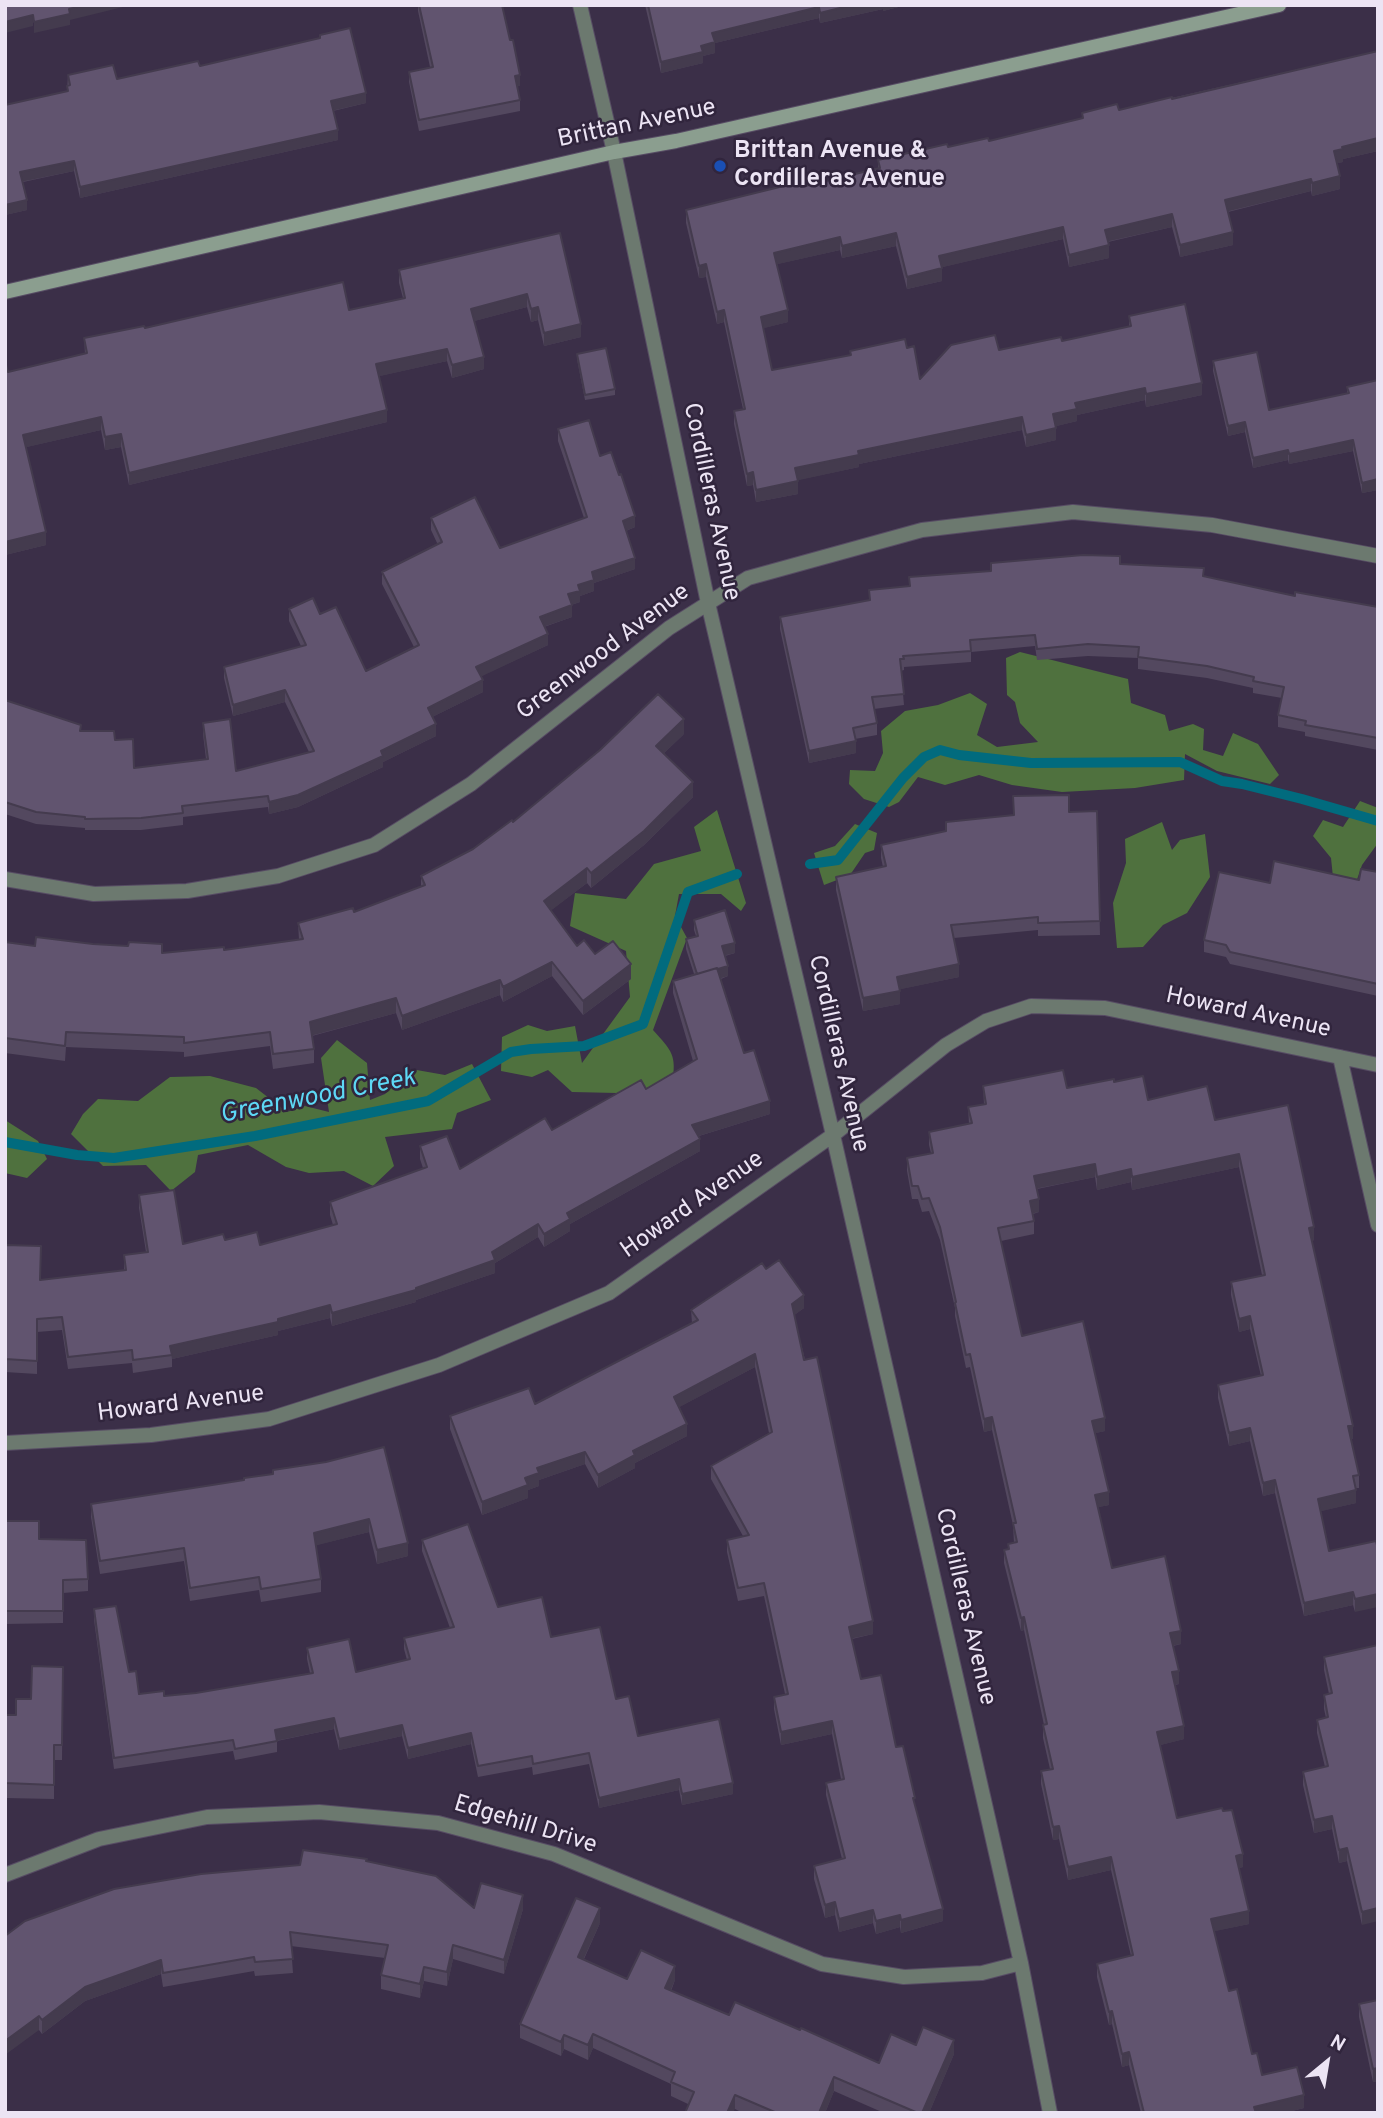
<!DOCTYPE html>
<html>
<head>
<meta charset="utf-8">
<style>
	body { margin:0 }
	#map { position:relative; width:1383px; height:2118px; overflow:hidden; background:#3b2f48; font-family:Overpass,sans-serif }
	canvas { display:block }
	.frame { position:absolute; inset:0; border:7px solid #ece4f4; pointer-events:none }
	.north { position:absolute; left:1292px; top:2027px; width:70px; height:70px; -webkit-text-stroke:5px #31253d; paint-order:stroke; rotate:30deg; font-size:19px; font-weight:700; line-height:28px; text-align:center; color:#ece4f4 }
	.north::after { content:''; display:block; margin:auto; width:24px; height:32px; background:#ece4f4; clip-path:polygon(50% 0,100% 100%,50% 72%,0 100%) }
</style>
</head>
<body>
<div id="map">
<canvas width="1383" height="2118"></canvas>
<div class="frame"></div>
<div class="north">N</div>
</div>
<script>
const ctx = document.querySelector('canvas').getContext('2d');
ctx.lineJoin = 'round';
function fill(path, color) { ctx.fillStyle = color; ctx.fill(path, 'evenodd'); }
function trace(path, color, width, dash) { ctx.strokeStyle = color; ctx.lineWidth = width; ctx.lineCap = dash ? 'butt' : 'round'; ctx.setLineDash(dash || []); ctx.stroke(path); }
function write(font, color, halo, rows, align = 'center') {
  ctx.font = font + ' Overpass,sans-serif'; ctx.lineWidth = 5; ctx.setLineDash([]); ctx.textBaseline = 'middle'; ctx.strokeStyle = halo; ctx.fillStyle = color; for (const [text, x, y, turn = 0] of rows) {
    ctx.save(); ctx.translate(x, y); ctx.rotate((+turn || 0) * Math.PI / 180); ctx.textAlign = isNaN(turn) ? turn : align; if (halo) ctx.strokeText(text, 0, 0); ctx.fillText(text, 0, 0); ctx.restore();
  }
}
fill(new Path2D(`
	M1020 652 1128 679 1131 703 1165 715 1169 731 1193 724 1204 729 1203 750 1223 756 1233 733 1258 744 1279 775 1270 784 1217 771 1185 754 1184 780 1135 788 1062 792 1012 785 979 775 945 785 918 777 899 802 889 807 864 799 849 784 850 770 875 771 883 753 881 731 905 711 938 705 970 693 987 704 977 735 997 747 1038 742 1020 723 1015 702 1007 695 1006 658Z
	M1360 801 1378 808V843L1362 865 1351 897 1334 887 1331 858 1313 836 1323 820 1343 827Z
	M717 810 746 903 741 911 721 894H679L675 916 687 938 653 1030C672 1051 677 1055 672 1084L617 1093 572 1092 548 1070 532 1077 501 1071 502 1037 528 1025 547 1031 575 1026 582 1063 630 997 626 951 570 926 575 893 626 899 654 864 701 851 694 827Z
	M1162 822 1172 850 1180 840 1205 834 1210 877 1187 913 1163 925 1143 947 1117 948 1113 903 1126 863 1125 839Z
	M855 824 877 833 874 850 865 853 850 875 824 885 814 853 835 846Z
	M337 1040 367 1063 370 1100 385 1094 411 1069 445 1075 472 1064 491 1100 457 1113 452 1129 385 1137 394 1166 373 1186 344 1171 309 1173 286 1167 248 1145 198 1155 195 1172 171 1191 146 1165 103 1166 71 1134 83 1114 98 1099 138 1101 170 1077 210 1076 256 1088 287 1112 305 1106 329 1112 321 1058Z
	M5 1120 38 1141 47 1159 27 1178 5 1173Z`), '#4f713e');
trace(new Path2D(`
	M810 864 838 860 903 778 924 757 940 750 959 755 1031 763 1180 762 1222 781 1242 784 1302 799 1378 821
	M5 1142 77 1155 114 1158 255 1136 428 1101 511 1052 531 1049 584 1046 643 1024 688 892 737 874`), '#016b7e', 10);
const minor = new Path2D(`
	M580 5 614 152 708 603 833 1135 1021 1963 1050 2113
	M5 879 94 894 187 891 278 876 374 845 471 784 669 628 748 578 922 530 1073 512 1212 525 1378 556
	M1340 1057 1378 1225
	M5 1443 151 1435 269 1419 439 1365 609 1293 833 1135 946 1045 986 1021 1031 1006 1105 1008 1378 1065
	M5 1875 99 1839 207 1817 319 1812 438 1823 554 1854 822 1964 904 1977 982 1973 1021 1963`);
const secondary = new Path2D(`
	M5 292 614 152 676 141 1279 5`);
trace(minor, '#574c64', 16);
trace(secondary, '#574c64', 16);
trace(minor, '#6c796f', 14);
trace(secondary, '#8b9e8f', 14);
fill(new Path2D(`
	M418 5H502L520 86H517L520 100V111L419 131 409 82V72L430 67 418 11Z
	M645 5H906L883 11V9L820 23 819 18 715 43V53L703 56V63L661 73Z
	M320 35 366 103 333 111 338 140 80 198 74 171 23 182 27 210 5 215 67 91 68 75 117 79 200 66 320 38Z
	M1378 51V151L1343 159V162L1337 163 1340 189 1312 196 1311 191 1228 212 1233 245 1180 257 1172 227 1108 242 1109 258 1069 267 1063 239 942 267V281L907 289 896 246 842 258 840 250 777 264 788 322 763 328 772 370 850 355V351L907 348 920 379 999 350 1062 341 1129 327V316L1202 395 1146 407 1145 400 1077 415V421L1056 426V440L1026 447 1022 430 859 464V467L797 480 798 494 756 502 753 485 747 486 734 424V411L743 409 724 322 717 324 706 277 699 278 686 223V210L801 187 878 168V160L948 147 989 141 1082 119V113L1119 110Z
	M560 233 581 337 544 346 538 320 531 322 527 307 474 321 484 369 452 378 447 361 379 376 387 422 129 485 121 447 105 450 101 430 26 447 46 545 5 555V366L8 372 85 354 84 338 145 328 349 310 403 298 399 283V270Z
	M577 354 615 389V395L585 400 577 359Z
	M1213 361 1269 410 1347 394V387L1378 380V490L1362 493 1353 451 1289 464 1288 460 1253 468 1245 432 1228 436 1213 371Z
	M558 429 600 456 635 527 626 531 635 569 594 583V591L580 596V602L571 605 572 617 544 627 548 645 481 676 483 692 432 717 436 736 383 762V767L298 807 269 814 268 807 183 817V825L141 830H85V828L36 824 5 814V700L81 731 115 740 134 768 206 759 203 734V723L236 771 309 752 285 702 233 716 224 678V667L301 646 289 621V609L320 614 366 671 414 647 382 584V572L438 545 431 530V518L500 548 584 518 558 441Z
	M1120 565 1204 576 1295 596 1378 607V750L1305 736V732L1278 727V715L1282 698 1253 693V688L1207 678 1138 669V658L1088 656 1037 660 1035 646 971 652V662L904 667V670L901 671 904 705 874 709 877 723V735L855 739 856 753 809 763 780 629V617L869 600V590L909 586V577Z
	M684 734 664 753 693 797 644 845 591 888 587 883 551 910 577 946 595 954 631 979 583 1015 552 976 503 1002 500 995 402 1030 396 1013 312 1036 314 1049V1063L273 1069 270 1046 184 1057V1052L66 1047 65 1061 5 1053V942L35 946 162 953 224 950 299 940 298 923 354 912 421 886V876L473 849 513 822Z
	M1097 811 1100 935 1038 936V930L954 938 959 977 900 989V1004L863 1011 836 890V877L883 867 881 858V845L946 831V822L1069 812Z
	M1378 872V996L1230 964 1226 957 1204 952V940L1270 883 1359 880Z
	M694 920 735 953 725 956 728 976 721 979 744 1053 770 1114 699 1136 700 1151 570 1224V1231L544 1247 538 1237 495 1263V1273L416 1300V1302L332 1326 330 1318 278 1331V1335L172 1359V1367L133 1373 132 1363 68 1369 62 1330 37 1332V1374L5 1372V1245L40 1280 124 1270V1255L146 1252 139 1208V1195L183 1244 225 1240 260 1245 333 1225 330 1215V1202L423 1168 420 1159V1146L460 1169 552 1130 646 1089 693 1061 673 993V981L694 974 686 949V939L696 936 694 930Z
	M1114 1082 1148 1100 1215 1120 1314 1240 1312 1241 1353 1439H1351L1359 1475V1488H1356V1503L1320 1511 1329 1551 1376 1541 1355 1612 1353 1605 1304 1616 1275 1493 1263 1496 1250 1441 1229 1446 1218 1398V1385L1261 1376 1250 1329 1239 1332 1231 1295V1282L1262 1275 1239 1167 1132 1190 1131 1182 1097 1190 1095 1177 1037 1189 1039 1212 1033 1214 1034 1221V1234L1001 1241 1022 1336 1105 1431 1095 1433 1109 1505 1098 1507 1112 1568 1181 1644 1173 1646 1179 1684 1175 1685 1184 1739 1160 1745 1177 1818 1243 1867 1239 1868 1249 1924 1214 1931 1229 1991 1252 2054 1262 2075 1304 2108 1284 2113H1141L1129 2065 1122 2067 1112 2024 1109 2025 1097 1977V1964L1131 1956 1111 1870 1068 1880 1059 1839 1053 1840 1041 1784V1771L1050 1769 1043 1738V1725H1044L1024 1630 1021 1631 1004 1563V1550L1008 1549V1544L1014 1543 1013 1525 992 1430 984 1432 970 1367 966 1368 955 1316V1308L940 1240 929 1211 922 1212 918 1199H912L907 1171V1158L931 1153 929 1145V1132L969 1124 968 1107 984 1104 983 1086 1067 1088Z
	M766 1269 804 1308 794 1315 873 1634 852 1639 861 1679 896 1747 915 1806 943 1921 901 1933 900 1927 876 1934 873 1923 839 1932 835 1915 825 1918 814 1879V1866L842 1859 826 1795V1783L841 1779 832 1734 781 1745 774 1709V1697L785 1694 764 1596 738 1601 727 1552V1540L743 1536 711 1479V1466L769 1433 755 1367 679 1407 687 1436 635 1463V1468L598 1488 585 1464 539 1480V1486L528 1490V1498L482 1515 450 1429V1416L535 1404 692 1323 691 1310Z
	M326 1462 408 1556 377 1564 369 1532 316 1545 321 1579V1592L261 1602 259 1590 190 1601 184 1561 100 1574 91 1517V1504L244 1480Z
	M5 1506 6 1521 39 1539 88 1579V1591L63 1593V1623L5 1624Z
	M422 1540 498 1607 551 1637 616 1699 638 1736 733 1794 682 1805 679 1790 599 1808 589 1764 533 1775 532 1767 478 1777 471 1744 408 1759 402 1736 339 1750 334 1729 277 1741V1752L235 1760 233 1751 114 1769 94 1620V1609L129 1672 139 1694 164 1696 196 1693 310 1673 307 1659V1648L356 1672 407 1660 404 1649V1638L450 1628 422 1551Z
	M1378 1645 1362 1925 1347 1861 1339 1863 1332 1829 1314 1833 1303 1785V1772L1325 1767 1317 1733V1720L1326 1718 1324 1709V1695L1329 1694 1324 1670V1657Z
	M63 1667 62 1760H54V1799L5 1798V1715H16Z
	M367 1861 474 1908 523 1909 504 1974 453 1959 447 1986 424 1981 420 1998 381 1989V1975L385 1958 291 1946 293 1973 255 1976 254 1971 163 1987 161 1974 85 2001 42 2034 39 2030 5 1936Z
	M600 1923 584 1959 627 1979 675 1980 671 1991 729 2015 800 2030 879 2063 916 2045 954 2054 929 2113H884L834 2091 825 2113H743L735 2109 688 2104 671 2096V2084L593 2048 588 2060 564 2049 561 2056 520 2038V2024Z
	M1378 2000V2081L1373 2082 1359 2017V2004Z`), '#53485f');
fill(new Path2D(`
	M86 5H131L70 20V25L34 33V22L69 9Z
	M852 5H883V9L820 23V13Z
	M883 5H906L883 11Z
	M819 7V18L715 43V53L703 56V63L661 73V62L701 46 712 33Z
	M33 15V26L5 33V22Z
	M520 75V86L515 87V76Z
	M366 93V103L331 111V101Z
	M338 130V140L80 198V187Z
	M1378 138V151L1343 159V162L1334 164V151L1342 147Z
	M74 161V171L20 182V172Z
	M1340 176V189L1312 196V183Z
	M1311 179V191L1225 212V200Z
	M27 200V210L5 215V205Z
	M1172 214V227L1105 242V230Z
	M1063 227V239L939 268V256Z
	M1233 232V245L1180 257V245Z
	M896 233V246L842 258V246Z
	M840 237V250L774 265V253Z
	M1109 245V258L1069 267V255Z
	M706 264V277L699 278V266Z
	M942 268V281L907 289V277Z
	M527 294V307L471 322V309Z
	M538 307V320L531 322V309Z
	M724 310V322L717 324V312Z
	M788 310V322L761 329V317Z
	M581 324V337L544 346V333Z
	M447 349V361L376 377V364Z
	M484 357V369L452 378V365Z
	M1202 383V395L1146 407V394Z
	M1145 388V400L1077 415V421L1053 427V414L1075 403Z
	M387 410V422L129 485V473Z
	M101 417V430L23 448V435Z
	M1022 417V430L859 464V467L795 481V468L858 451Z
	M1245 422V432L1228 436V426Z
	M1056 428V440L1026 447V435Z
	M121 434V447L105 450V437Z
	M1353 440V451L1289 464V454Z
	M1288 450V460L1253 468V458Z
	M753 472V485L747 486V474Z
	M1378 479V490L1362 493V483Z
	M798 481V494L756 502V490Z
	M635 516V527L623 532V521Z
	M46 532V545L5 555V542Z
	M635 558V569L594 583V591L580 596V602L568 606V594L592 572Z
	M572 605V617L540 628V617Z
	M548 634V645L476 679V667Z
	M483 680V692L428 719V708Z
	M285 690V702L233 716V705Z
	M684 719V734L656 761V746Z
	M436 724V736L383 762V767L298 807 269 814V802L381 751Z
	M856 741V753L809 763V751Z
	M693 782V797L644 845 591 888V873Z
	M587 868V883L544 916V901Z
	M735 943V953L722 956V946Z
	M552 962V976L503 1002V987Z
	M631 964V979L583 1015V1001Z
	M959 964V977L897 990V977Z
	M728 966V976L697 985V975Z
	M500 980V995L402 1030V1016Z
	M900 991V1004L863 1011V998Z
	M396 998V1013L310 1036V1022Z
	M770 1101V1114L692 1138V1125Z
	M700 1139V1151L570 1224V1231L544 1247V1234L567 1213Z
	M1239 1154V1167L1132 1190V1177Z
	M1095 1164V1177L1034 1189V1176Z
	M1131 1169V1182L1097 1190V1177Z
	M1039 1199V1212L1030 1214V1201Z
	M538 1224V1237L495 1263V1273L416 1300V1302L332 1326V1313L416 1288 492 1252Z
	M1314 1227V1240L1309 1241V1228Z
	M804 1295V1308L792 1317V1304Z
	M330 1305V1318L278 1331V1335L172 1359 170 1346Z
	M1250 1316V1329L1239 1332V1319Z
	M755 1354V1367L674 1410V1397Z
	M992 1417V1430L984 1432V1419Z
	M1105 1418V1431L1092 1434V1421Z
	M687 1424V1436L635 1463V1468L598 1488V1475L633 1451Z
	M1348 1426H1353V1439L1348 1440Z
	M1250 1428V1441L1229 1446V1433Z
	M585 1452V1464L539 1480V1486L528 1490V1498L482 1515V1502L525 1478 537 1468Z
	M1275 1480V1493L1263 1496V1483Z
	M1356 1490V1503L1318 1512V1499Z
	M1109 1492V1505L1095 1508V1495Z
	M369 1519V1532L314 1546V1533Z
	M408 1543V1556L377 1564V1550Z
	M1353 1592V1605L1304 1616V1603Z
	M1378 1594V1607L1355 1612V1599Z
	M1024 1617V1630L1021 1631V1618Z
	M873 1621V1634L849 1639V1627Z
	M1181 1631V1644L1170 1646V1633Z
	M1179 1671V1684L1172 1685V1672Z
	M334 1718V1729L275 1741V1730Z
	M832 1721V1734L781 1745V1732Z
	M402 1725V1736L339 1750V1739Z
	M1184 1726V1739L1157 1746V1732Z
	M471 1733V1744L408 1759V1748Z
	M679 1779V1790L599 1808V1798Z
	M733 1783V1794L682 1805V1794Z
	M1332 1816V1829L1314 1833V1820Z
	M1059 1826V1839L1053 1840V1827Z
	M1347 1848V1861L1339 1863V1850Z
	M1243 1854V1867L1236 1869V1856Z
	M1111 1857V1870L1068 1880V1867Z
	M523 1895V1909L504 1974V1960Z
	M835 1902V1915L825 1918V1905Z
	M600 1908V1923L578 1971V1957Z
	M1378 1908V1921L1362 1925V1912Z
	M943 1909V1921L901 1933V1920Z
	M873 1910V1923L839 1932V1919Z
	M1249 1911V1924L1211 1932V1919Z
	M900 1915V1927L876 1934V1921Z
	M453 1945V1959L447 1986V1972Z
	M161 1960V1974L85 2001 42 2034V2020L85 1987Z
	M675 1966V1980L665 2003V1988Z
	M424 1967V1981L420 1998V1984Z
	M1112 2011V2024L1109 2025V2012Z
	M39 2016V2030L5 2055V2041Z
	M593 2034V2048L588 2060V2045Z
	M564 2035V2049L561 2056V2042Z
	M954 2040V2054L929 2113H922Z
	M1129 2052V2065L1122 2067V2054Z
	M1378 2068V2081L1373 2082V2069Z
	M834 2077V2091L825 2113H819Z
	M735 2095V2109L733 2113H727Z
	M1304 2095V2108L1284 2113H1254V2107Z`), '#443b4e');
const building = new Path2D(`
	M5 5H86L69 9 70 14 34 22 33 15 5 22Z
	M419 5H502L510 40H513L520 75 515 76 520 100 419 120 409 72 433 67Z
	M648 5H852L820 13 819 7 712 33 715 42 701 46 703 52 661 62Z
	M350 28 366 93 331 101 338 130 80 187 74 161 20 172 27 200 5 205V105L68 91 67 86 70 85 68 75 113 65 117 79 198 61 200 66 320 38V35Z
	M1378 51V138L1342 147 1343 149 1334 151 1340 176 1312 183 1311 179 1225 200 1233 232 1180 245 1172 214 1105 230 1109 245 1069 255 1063 227 939 256 942 268 907 277 896 233 842 246 840 237 774 253 788 310 761 317 772 370 851 355 850 351 905 339 907 348 914 346 920 379 951 345 995 335 999 350 1061 337 1062 341 1131 326 1129 316 1185 304 1202 383 1146 394 1145 388 1075 403 1077 409 1053 414 1056 428 1026 435 1022 417 858 451 859 455 795 468 798 481 756 490 753 472 747 474 734 411 745 409 724 310 717 312 706 264 699 266 686 210 800 182 801 187 880 168 878 160 947 144 948 147 988 138 989 141 1083 118 1082 113 1117 104 1119 110 1172 97V99Z
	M560 233 581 324 544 333 538 307 531 309 527 294 471 309 484 357 452 365 447 349 376 364 387 410 129 473 121 434 105 437 101 417 23 435 46 532 5 542V366L6 365 8 372 87 353 84 338 144 326 145 328 343 282 349 310 405 298 399 270Z
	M606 348 615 389 585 395 577 354Z
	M1257 352 1269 410 1349 393 1347 387 1378 380V479L1362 483 1353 440 1289 454 1288 450 1253 458 1245 422 1228 426 1213 361Z
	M589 420 600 456 611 452 619 475 621 474 635 516 623 521 635 558 592 572 594 580 578 585 580 591 568 594 572 605 540 617 548 634 476 667 483 680 428 708 436 724 381 751 383 756 298 795 269 802 268 796 182 806 183 813 141 818 85 819V817L36 812 5 802V700L81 725 80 731H114L115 740 133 739 134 768 208 759 203 723 230 719 236 771 314 751 285 690 233 705 224 667 306 645 289 609 313 598 320 614 336 607 366 671 419 645 382 572 442 542 431 518 475 497 500 548 587 517 558 429Z
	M1083 555 1120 556V564L1204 568 1203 576 1295 596V592L1378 607V738L1305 725 1306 721 1278 715 1284 687 1253 681 1254 677 1207 666 1138 657 1139 647 1088 644 1037 649 1035 635 970 640 971 651 903 656 904 659H900L904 694 872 697 877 723 853 728 856 741 809 751 780 617 870 600 869 590 910 586 909 577 991 571V563Z
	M658 694 684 719 656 746 693 782 644 831 591 873 587 868 544 901 577 946 584 940 595 954 613 941 631 964 583 1001 552 962 503 987 500 980 402 1016 396 998 310 1022 314 1049 273 1054 270 1032 184 1043V1037L66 1032 65 1046 5 1038V942L35 946 36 937 93 944 128 946 129 942 162 944V953L224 947V950L303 939 298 923 353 908 354 912 425 885 421 876 473 849 512 820 513 822 600 750Z
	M1069 795V812L1097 811 1100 921 1038 923V917L951 925 959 964 897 977 900 991 863 998 836 877 886 866 881 845 946 831V822L1014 815 1013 796Z
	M1274 861 1359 880 1361 869 1378 872V984L1230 952 1226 945 1204 940 1219 872 1270 883Z
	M725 910 735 943 722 946 728 966 718 969 717 968 697 974 686 939 698 936 694 920Z
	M717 968 744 1053 754 1050 770 1101 692 1125 700 1139 567 1213 570 1219 544 1234 538 1224 492 1252 495 1260 416 1288V1290L332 1313 330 1305 278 1319V1322L170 1346 172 1355 133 1360 132 1350 68 1357 62 1317 37 1319V1361L5 1359V1245L41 1246 40 1280 126 1270 124 1255 148 1252 139 1195 174 1190 183 1244 223 1234 225 1240 257 1232 260 1245 337 1224 330 1202 427 1167 420 1146 447 1136 460 1169 545 1118 552 1130 641 1080 646 1089 697 1059 673 981Z
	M1063 1070 1067 1088 1114 1079V1082L1143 1076 1148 1100 1207 1086 1215 1120 1288 1105 1314 1227 1309 1228 1353 1426H1348L1359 1475 1353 1476 1356 1490 1318 1499 1329 1551 1376 1541 1378 1549V1594L1355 1599 1353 1592 1304 1603 1275 1480 1263 1483 1250 1428 1229 1433 1218 1385 1263 1375 1250 1316 1239 1319 1231 1282 1265 1275 1239 1154 1132 1177 1131 1169 1097 1177 1095 1164 1034 1176 1039 1199 1030 1201 1034 1221 998 1228 1022 1336 1083 1321 1105 1418 1092 1421 1109 1492 1095 1495 1112 1568 1165 1556 1181 1631 1170 1633 1179 1671 1172 1672 1184 1726 1157 1732 1177 1818 1222 1808 1223 1811 1232 1810 1243 1854 1236 1856 1249 1911 1211 1919 1229 1991 1237 1989 1252 2054 1257 2053 1262 2075 1297 2067 1304 2095 1254 2107 1256 2113H1144L1129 2052 1122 2054 1112 2011 1109 2012 1097 1964 1133 1955 1111 1857 1068 1867 1059 1826 1053 1827 1041 1771 1053 1769 1043 1725 1047 1724 1024 1617 1021 1618 1004 1550 1009 1549 1008 1544 1017 1542 1013 1523H1016L992 1417 984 1419 970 1354 966 1355 955 1303 956 1302 940 1227 929 1198 922 1199 918 1186H912L907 1158 933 1153 929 1132 972 1123 968 1107 986 1104 983 1086Z
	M779 1260 804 1295 792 1304 804 1360 817 1357 873 1621 849 1627 861 1679 881 1675 896 1747 903 1746 915 1798H913L943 1909 901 1920 900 1915 876 1921 873 1910 839 1919 835 1902 825 1905 814 1866 845 1858 826 1783 844 1779 832 1721 781 1732 774 1697 788 1694 764 1583 738 1588 727 1540 749 1535 711 1466 772 1432 755 1354 674 1397 687 1424 633 1451 635 1455 598 1475 585 1452 537 1468 539 1473 525 1478 528 1485 482 1502 450 1416 529 1388 535 1404 698 1320 691 1310 762 1263 766 1269Z
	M384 1447 408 1543 377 1550 369 1519 314 1533 321 1579 261 1589 259 1577 190 1588 184 1548 100 1561 91 1504 244 1480V1478L273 1474V1470L326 1462Z
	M5 1506 6 1521H39V1539L86 1540 88 1579 63 1580V1611H5Z
	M468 1524 498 1607 542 1597 551 1637 600 1627 616 1699 629 1696 638 1736 719 1719 733 1783 682 1794 679 1779 599 1798 589 1753 533 1764 532 1756 478 1766 471 1733 408 1748 402 1725 339 1739 334 1718 275 1730 277 1741 235 1749 233 1740 114 1758 94 1609 116 1606 129 1672 136 1671 139 1694 164 1691V1696L196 1693 313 1673 307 1648 349 1639 356 1672 410 1659 404 1638 454 1627 422 1540Z
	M1378 1645V1908L1362 1912 1347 1848 1339 1850 1332 1816 1314 1820 1303 1772 1328 1766 1317 1720 1328 1717 1324 1695 1332 1693 1324 1657Z
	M32 1666 63 1667 62 1745H54V1785L5 1783V1715H16V1699H31Z
	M303 1850 367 1859 366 1861 436 1876 474 1908 481 1883 523 1895 504 1960 453 1945 447 1972 424 1967 420 1984 381 1975 388 1945 290 1932 293 1959 255 1962 254 1957 163 1973 161 1960 85 1987 42 2020 39 2016 5 2041V1936L25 1921 114 1889 201 1874 300 1865Z
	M576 1898 600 1908 578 1957 627 1979 641 1950 675 1966 665 1988 729 2015 735 2002 800 2030 801 2028 879 2063 891 2034 916 2045 923 2027 954 2040 922 2113H918L834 2077 819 2113H777L735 2095 727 2113H685L694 2092 671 2082 675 2072 593 2034 588 2045 564 2035 561 2042 520 2024Z
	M1378 2000V2068L1373 2069 1359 2004Z`);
fill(building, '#61546f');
trace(building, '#443b4e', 2);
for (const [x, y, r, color] of [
	[720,166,7,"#1a4fb4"]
]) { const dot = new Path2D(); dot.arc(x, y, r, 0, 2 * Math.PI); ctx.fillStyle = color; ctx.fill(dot); trace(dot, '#31253d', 2.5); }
write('24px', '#ece4f4', '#31253d', [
	["Brittan Avenue",637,125,-12],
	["Cordilleras Avenue",710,502,78],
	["Greenwood Avenue",604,653,-37],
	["Howard Avenue",1248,1014,12],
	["Cordilleras Avenue",837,1054,77],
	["Howard Avenue",693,1206,-35],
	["Howard Avenue",181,1405,-7],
	["Cordilleras Avenue",964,1607,77],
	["Edgehill Drive",525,1826,17]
]);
write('bold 24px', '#ece4f4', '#31253d', [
	["Brittan Avenue &",734,152],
	["Cordilleras Avenue",734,180]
], 'left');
write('italic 26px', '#5dd8f5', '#31253d', [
	["Greenwood Creek",318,1098,-11]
]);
</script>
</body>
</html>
